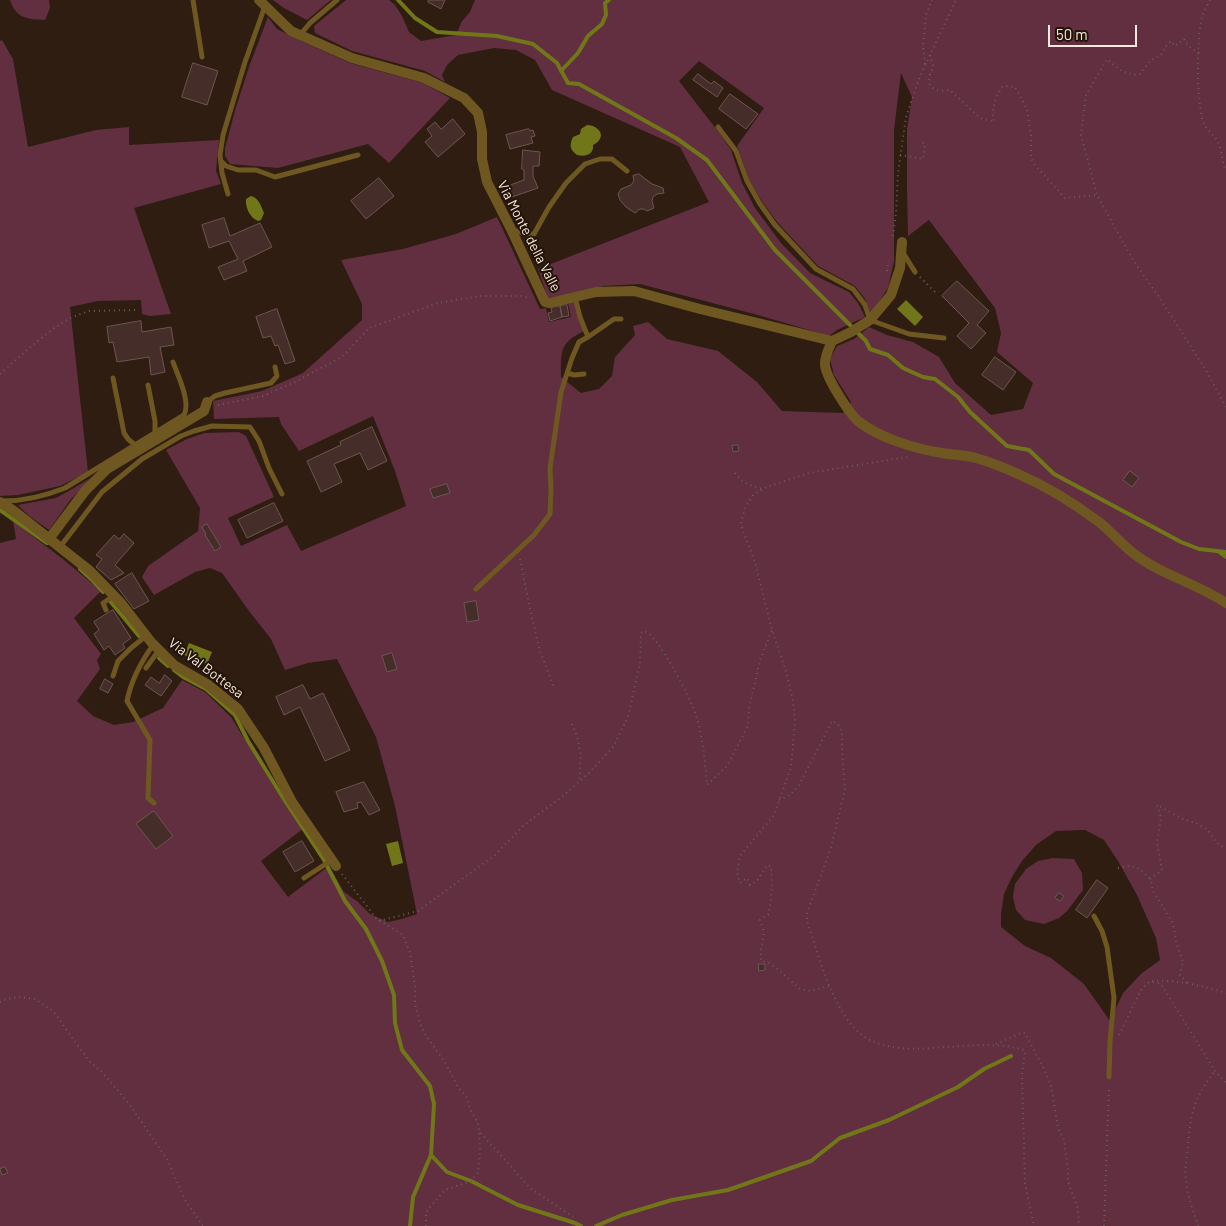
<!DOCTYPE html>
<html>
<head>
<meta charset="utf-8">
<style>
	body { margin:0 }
	#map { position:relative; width:1226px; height:1226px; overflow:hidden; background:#2e1d10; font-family:Barlow,sans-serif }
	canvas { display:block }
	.scale { position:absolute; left:1048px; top:25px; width:89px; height:22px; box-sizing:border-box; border:2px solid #f4e8df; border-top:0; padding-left:6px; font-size:15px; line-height:18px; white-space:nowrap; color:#f4e8df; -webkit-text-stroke:4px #241307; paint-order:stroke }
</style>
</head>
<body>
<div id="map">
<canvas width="1226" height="1226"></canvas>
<div class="scale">50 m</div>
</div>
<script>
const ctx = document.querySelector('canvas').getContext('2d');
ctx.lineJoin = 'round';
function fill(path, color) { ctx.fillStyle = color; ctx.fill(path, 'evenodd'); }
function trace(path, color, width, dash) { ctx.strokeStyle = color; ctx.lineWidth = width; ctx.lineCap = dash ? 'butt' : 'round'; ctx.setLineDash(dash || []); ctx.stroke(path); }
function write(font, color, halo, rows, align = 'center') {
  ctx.font = font + ' Barlow,sans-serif'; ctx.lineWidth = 4; ctx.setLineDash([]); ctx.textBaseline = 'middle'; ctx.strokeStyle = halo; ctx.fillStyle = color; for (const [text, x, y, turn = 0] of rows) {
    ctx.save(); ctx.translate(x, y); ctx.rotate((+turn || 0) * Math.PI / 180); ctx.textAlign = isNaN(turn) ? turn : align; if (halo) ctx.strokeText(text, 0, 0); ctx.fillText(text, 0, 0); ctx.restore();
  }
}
fill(new Path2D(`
	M10 0H49L50 8 45 20C28 19 16 19 10 0Z
	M273 0H331L307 20 284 8Z
	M346 0H389L395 5 402 16 409 32 421 41 456 35 462 21 470 12 475 0H1226V1226H0V543L16 539 13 521 64 560 101 591 74 618 101 654 97 660 100 669 77 701 93 716 114 725 133 722 163 708 182 680 205 692 231 717 279 795 304 828 261 861 288 897 329 866 344 892 358 902 370 914 388 922 402 919 417 914 395 806 376 737 337 659 308 663 285 670 271 639 249 611 222 573 210 568 195 572 154 595 142 577 148 566 198 531 200 508 166 450 187 439 205 433 239 432 246 436 274 497 228 518 241 546 287 525 301 551 406 506 395 471 373 416 299 451 281 424 279 417 214 419 213 401 262 391 303 373 362 320V304L341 260 403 249 456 234 497 217 540 309 546 308 549 322 571 317 568 303 574 301 578 317 584 331C559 343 561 352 561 377L581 393 599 389 612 376 615 357 635 335 633 326 648 322 667 339 718 351 757 382 782 411 843 413 851 402 834 375 830 359 837 346 854 339 869 327 887 335 913 342 939 357 955 383 991 415 1023 409 1033 383 997 352 1001 333 995 308 929 220 908 236 907 189V129L912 97 901 73 894 130V261L888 288 871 314 865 299 855 286 818 266 777 222 763 203 749 180 737 146 764 108 699 61 679 81 720 134 731 150 742 183 755 208 781 243 810 273 849 292 858 303 865 317 837 330 829 336 758 315 640 284 603 286 566 296 548 298 538 269 709 202 680 147 552 90 535 60 516 50 494 48 458 55 447 65 442 75 445 82 425 71 352 51 315 33 314 26ZM1085 830 1104 840 1118 861 1137 895 1156 938 1160 960 1142 973 1123 993 1110 1021 1084 984 1051 958 1025 946 1001 927V914L1004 894 1012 877 1022 861 1036 845 1056 831Z
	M268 17 277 29 299 40 350 63 423 83 450 98 389 163 368 144 278 168 230 164 225 156V148L236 107 250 64Z
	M2 40 13 59 28 147 96 130 129 127V145L219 140 216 171 221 184 134 208 171 314 150 316 142 314 141 300 98 301 70 307 88 472 60 486 18 495 0 496V41Z
	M94 476 71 499 49 530 28 515 18 505 56 498 74 488Z
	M1053 858 1074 859 1082 873 1083 890 1067 911 1059 918 1044 924 1025 920 1016 910 1013 897 1015 884 1026 869 1038 861Z`), '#612f40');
fill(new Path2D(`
	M587 125C601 126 607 138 593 145 594 155 585 157 577 155 570 150 569 145 573 137L580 134 581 129Z
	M251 196C259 198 261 206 264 213L261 220 258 221C250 218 245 207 246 199Z
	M906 300 923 317 915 326 897 309Z
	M189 643 212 652 207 664 184 655Z
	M398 841 403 863 392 866 386 844Z`), '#717718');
trace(new Path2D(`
	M398 0 415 18 437 32 497 36 533 44 557 63 568 83 579 84 676 138 707 160 775 250 866 341 870 349 888 355 903 368 923 377 935 379 958 397 970 412 1007 446 1029 450 1054 474 1181 542 1199 549 1226 552
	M561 71 578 53 588 36 602 24 606 15 605 3 609 0
	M0 510 47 543
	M1218 551 1226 557
	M80 569 92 580 103 592
	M110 601 139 636
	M159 658 168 666
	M174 670 183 677 206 689 235 715 248 741 280 793 324 860 345 901 366 929 382 961 394 995 395 1023 402 1050 430 1086 434 1104 431 1155 413 1197 410 1226
	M431 1155 447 1172 471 1181 518 1205 575 1223 581 1226
	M596 1226 622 1215 672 1200 728 1190 811 1161 840 1138 889 1120 958 1087 984 1069 1011 1056`), '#717718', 4);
const building = new Path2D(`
	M429 0H445L441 9 428 2Z
	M193 63 218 71 207 105 182 97Z
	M698 74 711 84 714 81 723 88 717 97 693 80Z
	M730 94 758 114 746 129 719 109Z
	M453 119 465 134 438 157 425 142 432 136 427 129 435 122 441 129Z
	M529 129 530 131 533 130 535 136 531 137 533 143 510 149 506 135Z
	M523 150 540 152 539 166H533V176L538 188 506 199 502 188 524 180V170L522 169Z
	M639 174 652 184 663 188 664 193 657 194 653 197 652 201 654 208 647 211 644 209H640L635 213 626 207 620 200 618 194 621 189 631 185 634 181 633 176Z
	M379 178 394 196 366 219 351 201Z
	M224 218 230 236 260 223 272 247 243 261 247 271 224 280 218 267 238 259 229 241 209 248 202 225Z
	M957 281 989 311 977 325 986 333 971 349 957 336 969 323 942 296Z
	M567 305 569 316 562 317 560 306Z
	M560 306 562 317 550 321 548 313 552 312 551 308Z
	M277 309 295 361 285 364 278 345 275 346 271 336 263 338 256 317Z
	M141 321 142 332 171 327 174 345 160 347 165 372 151 375 149 357 117 362 113 342 109 343 107 327Z
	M995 357 1016 372 1003 390 982 375Z
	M372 427 387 461 368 470 360 453 334 464 342 482 321 492 307 461 341 445 340 442Z
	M738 445 739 451 733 452 732 446Z
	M1130 471 1139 478 1132 487 1123 480Z
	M447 484 450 493 433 498 430 489Z
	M274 503 283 521 247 538 238 520Z
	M207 524 221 547 215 551 205 535 206 534 202 527Z
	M124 534 134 543 115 565 124 573 111 580 96 567 102 559 96 555 114 535 119 539Z
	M132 573 149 601 134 609 115 584Z
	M476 601 479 620 467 622 464 603Z
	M113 610 131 638 123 644 125 648 115 655 109 646 104 650 94 634 99 630 94 622Z
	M392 653 397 669 387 672 382 656Z
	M165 675 172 681 161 696 145 685 151 677 159 683Z
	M105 679 113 684 108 693 100 689Z
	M303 685 310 699 323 693 350 750 325 761 300 707 284 715 276 697Z
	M364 782 380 810 369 815 361 802 357 803 358 808 344 812 336 792Z
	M154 811 173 836 156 849 136 824Z
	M302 841 314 861 295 872 283 852Z
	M1097 880 1108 888 1087 918 1076 910Z
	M1059 893 1064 896 1060 901 1055 898Z
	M759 964H765V970L759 971Z
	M5 1167 8 1173 2 1175 0 1169Z`);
fill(building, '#452e2a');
trace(building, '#6f5551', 1);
trace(new Path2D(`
	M1210 0C1208 4 1205 9 1203 14 1196 32 1196 106 1204 124 1207 131 1215 135 1218 142 1223 151 1221 162 1226 171
	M1199 53 1188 46 1184 39 1175 46 1171 41 1165 47 1161 55 1150 61 1139 75C1124 74 1118 69 1107 59L1086 95 1081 135 1097 195 1133 260 1161 300 1207 372 1226 407
	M930 55C931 59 933 64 933 67 933 70 930 72 930 75 925 90 940 92 950 90L980 118 994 122C991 109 995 97 1003 86L1015 87 1027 109 1031 136V158L1035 165 1065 198 1097 195
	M925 64 923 46 926 15 932 0
	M900 155 923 159 925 145 924 143 919 142
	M893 236 896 214 898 173 906 117 920 76 956 0
	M887 271 889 261
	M920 277 936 293
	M0 374 28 349 54 328 72 317 89 311 136 310
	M276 390 293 383 342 357 369 328 438 303 480 296H521L530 298
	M218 405 263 396 272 392
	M735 473C741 482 751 486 762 489
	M520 559 531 614 540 651 554 687
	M572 724 577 736 581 756 579 780
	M779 800 790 795 799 785 832 721 838 724 842 732V751L845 790 830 851 807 913V921C819 956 835 1023 870 1040 893 1051 920 1049 945 1047 971 1046 998 1042 1024 1050L1025 1052 1022 1074 1025 1183 1034 1226
	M1118 868 1127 866 1136 867 1143 872 1150 879 1153 891 1173 923 1176 942 1183 962 1180 975 1188 984
	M342 874 376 918 403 935 410 953 415 986V1004L420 1023 425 1034 446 1064 458 1087 466 1096 470 1109 478 1123 479 1131 530 1188 573 1217
	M1150 879 1162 870 1157 842 1161 818 1157 805 1183 819 1196 823 1207 829 1216 842 1226 849
	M379 921 418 911 495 855 524 825 563 796 588 774 613 747 628 717 640 663 641 633 644 631C659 635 691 700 696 715 703 738 705 761 707 785L727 766 748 726 749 708 760 660 772 630
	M1153 982 1161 984 1215 1071 1226 1083
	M829 986 811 991 800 989 779 970 769 963 761 961V950L764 932 760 920 769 914 772 884 771 867 770 866 767 865 757 881 750 885 747 878 740 883 737 872 740 856 774 815 791 767 795 722 793 701 786 671 772 630 755 562 743 531 741 522 745 508 754 494 767 487 809 473 907 457
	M0 1002 3 1000 18 997 35 999 54 1012 73 1039 90 1062 102 1072 130 1105 168 1161 185 1200 203 1226
	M1119 1035 1141 990 1150 981C1174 979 1204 986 1226 993
	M996 1044 1021 1033H1025L1043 1067 1051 1085 1058 1128 1064 1140 1068 1169V1182L1078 1209 1079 1226
	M426 1226V1212L445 1190 471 1181 478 1173 480 1152 479 1131
	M1104 1226 1109 1086
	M1198 1226 1188 1194 1185 1171 1191 1119 1196 1101 1206 1083 1215 1071`), '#6e5e53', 2, [1, 4]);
trace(new Path2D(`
	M193 0 202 57
	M300 35 310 23 337 0
	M718 127 736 151 747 181 760 204 775 225 816 269 853 289 865 305 870 320 909 334 944 338
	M221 161 226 166 238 170H256L275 177 358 155
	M228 194 222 173 220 155 223 135 245 62 265 6
	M511 229 525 234H534L549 207 566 183 585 164 600 159H612L627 171
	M902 251 915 272
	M575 297 580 317 588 337 614 319H621
	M567 373 574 375 584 374
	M113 378 124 433 128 439 135 445
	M148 385 155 421V433
	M207 402 215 396 225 393 271 383 277 376 275 367
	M3 501C24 501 45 496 65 488L184 415C191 402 178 376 173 362
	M60 547 102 492 142 459 181 436 194 431 212 426 250 427 259 441 269 468 282 494
	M476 589 534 535 550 514 551 489 550 468 561 392 572 358 579 342 588 337
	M106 610 103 603 114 596
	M153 645C141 662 131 681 127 701L150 740 148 798 154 803
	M146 668 159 650
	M113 676 118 661 131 648 146 636
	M304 878 332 860
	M1094 916 1102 931 1107 947 1114 998 1110 1042 1109 1077`), '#6f5721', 5);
trace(new Path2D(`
	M259 0 291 31 352 58 424 78 464 98 478 113 482 132V159L487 182 511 229 545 302 550 303 575 297 596 292 634 291 700 309 832 341 851 332 870 320 891 295 900 268 902 242
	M832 341C829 348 825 356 825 363 824 375 849 413 858 421 879 438 916 449 942 453 953 455 965 455 976 458 990 462 1005 468 1018 474 1046 486 1075 504 1099 522 1111 531 1121 544 1133 553 1161 575 1196 583 1226 603
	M0 502 14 511 90 571 121 603 151 642 174 665 207 684 238 709 264 748 292 802 336 866
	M49 539 85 491 107 469 204 411 207 402`), '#6f5721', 10);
write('14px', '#f4e8df', '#241307', [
	["Via Monte della Valle",529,236,63],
	["Via Val Bottesa",206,668,37]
]);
</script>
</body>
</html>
